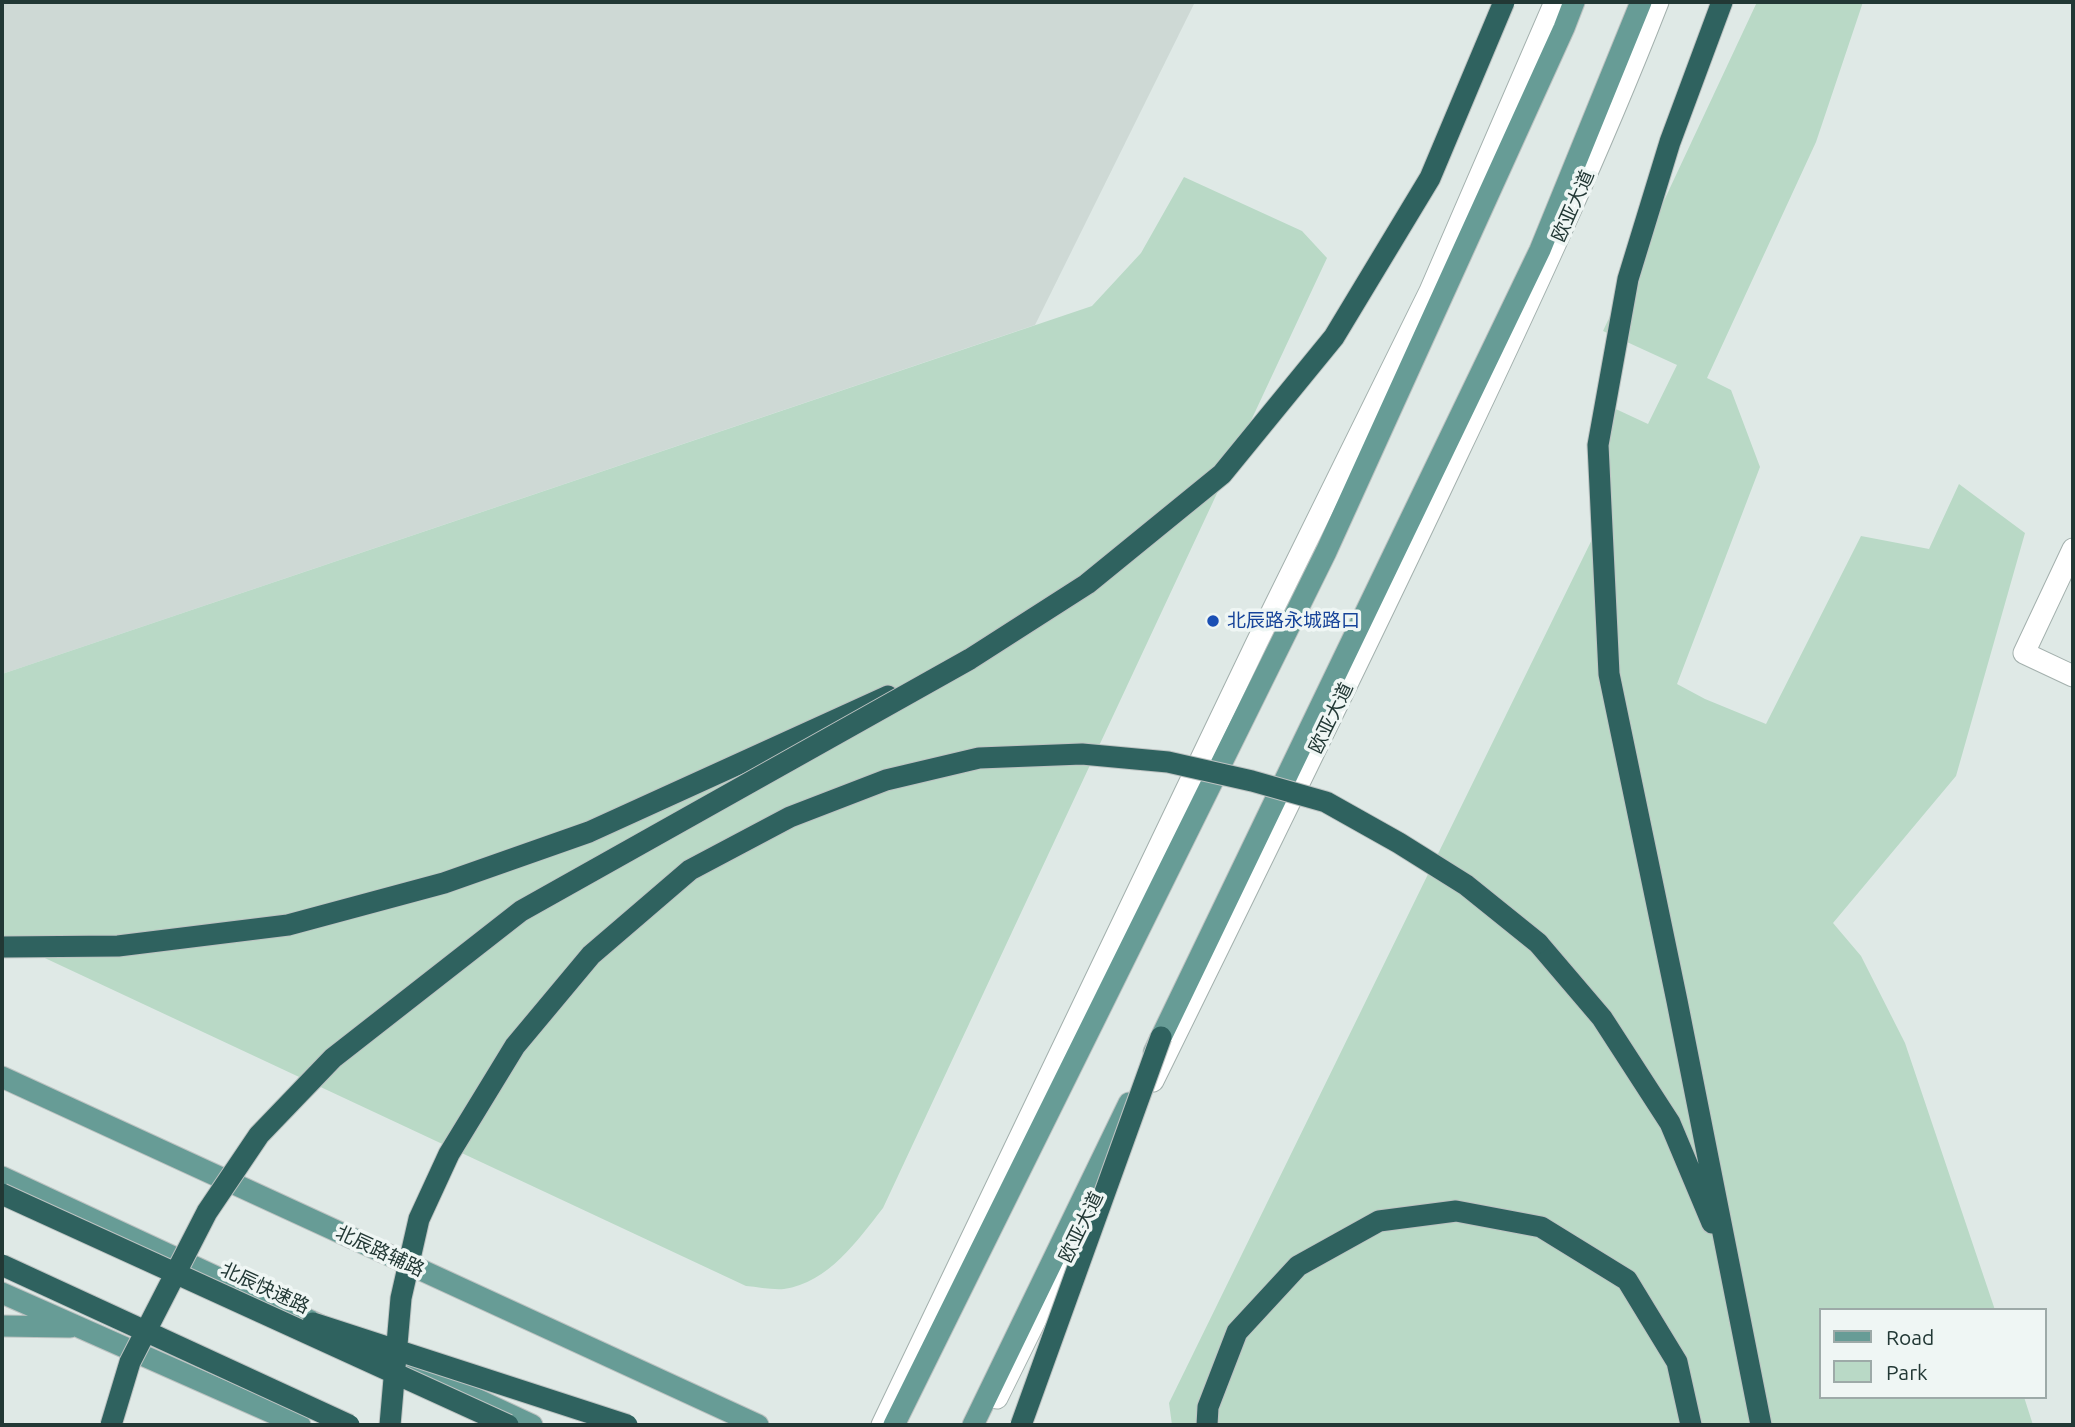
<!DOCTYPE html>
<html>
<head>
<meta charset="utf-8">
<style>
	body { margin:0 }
	#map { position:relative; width:2075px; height:1427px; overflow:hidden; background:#dfe9e6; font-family:Ubuntu,sans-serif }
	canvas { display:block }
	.frame { position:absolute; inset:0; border:4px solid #223835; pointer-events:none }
	.legend { position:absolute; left:1819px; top:1308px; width:228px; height:91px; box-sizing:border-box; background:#eff6f4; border:2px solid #9daaa8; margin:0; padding:9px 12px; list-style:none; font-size:21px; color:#223835 }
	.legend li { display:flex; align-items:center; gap:14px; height:35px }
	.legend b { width:35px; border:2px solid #9daaa8 }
</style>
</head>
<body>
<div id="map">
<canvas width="2075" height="1427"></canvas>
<div class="frame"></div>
<ul class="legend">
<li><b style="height:9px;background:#679c96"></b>Road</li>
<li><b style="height:19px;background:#b9d9c6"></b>Park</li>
</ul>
</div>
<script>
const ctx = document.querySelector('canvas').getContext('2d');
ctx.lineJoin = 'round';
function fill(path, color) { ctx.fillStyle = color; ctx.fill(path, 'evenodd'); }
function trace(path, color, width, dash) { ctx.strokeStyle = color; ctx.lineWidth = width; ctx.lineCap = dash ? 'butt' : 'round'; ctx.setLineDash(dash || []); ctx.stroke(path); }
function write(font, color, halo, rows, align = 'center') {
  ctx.font = font + ' Ubuntu,"Noto Sans SC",sans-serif'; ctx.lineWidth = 7; ctx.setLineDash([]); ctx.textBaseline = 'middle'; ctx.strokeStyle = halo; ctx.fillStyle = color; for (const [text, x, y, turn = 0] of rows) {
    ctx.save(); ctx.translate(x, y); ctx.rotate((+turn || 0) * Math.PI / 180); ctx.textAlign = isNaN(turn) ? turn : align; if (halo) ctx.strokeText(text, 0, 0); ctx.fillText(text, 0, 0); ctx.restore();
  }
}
fill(new Path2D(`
	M2 2H1195L1035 325 2 674Z`), '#ced9d5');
fill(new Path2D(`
	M1757 2H1863L1816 142 1707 378 1731 390 1760 467 1677 684 1705 699 1766 724 1861 536 1929 549 1959 484 2025 533 1956 776 1833 923 1861 956 1905 1043 1995 1310H1821V1397H2024L2033 1425H1172L1169 1403 1602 519 1605 404 1648 424 1677 365 1603 331Z
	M1184 177 1302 231 1327 258 883 1208C858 1240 828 1283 784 1289 772 1290 758 1287 746 1286L2 938V674L1092 306 1141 253Z`), '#b9d9c6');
const minor = new Path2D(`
	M2073 549 2024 653 2073 676
	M1153 1081C1254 875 1356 669 1454 461 1526 310 1597 158 1658 2
	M997 1398 1093 1204
	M882 1425 1257 642 1430 291 1555 2`);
const major = new Path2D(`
	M1154 1052 1540 250 1641 2
	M2 1077 758 1425
	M2 1177 328 1329
	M2 1293 300 1425
	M2 1326 70 1327
	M382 1355 532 1425
	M894 1425 1326 552 1564 28 1574 2
	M973 1425 1129 1103`);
const highway = new Path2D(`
	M1722 2 1670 142 1628 279 1598 445 1609 674 1677 1001 1761 1425
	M1538 943 1602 1018 1670 1123 1712 1223
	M2 947 118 946 288 925 444 883 589 832 888 696
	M1207 1425 1208 1407 1237 1332 1298 1266 1379 1221 1456 1211 1541 1227 1627 1280 1677 1362 1691 1425`);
trace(minor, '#a3b0ad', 23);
trace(major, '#bdc3c2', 23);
trace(highway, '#bdc3c2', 23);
trace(minor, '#fff', 21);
trace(major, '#679c96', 21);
trace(highway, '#2f625f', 21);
const highwayBridge = new Path2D(`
	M2 1194 508 1425
	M2 1265 349 1425
	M313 1323 627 1425
	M111 1425 130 1362 207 1212 259 1135 333 1058 521 911 970 659 1087 584 1222 474 1334 337 1430 178 1504 2
	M390 1425 401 1298 419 1219 449 1154 515 1046 591 955 690 870 790 817 886 780 979 758 1082 754 1168 762 1252 781 1326 802 1399 843 1466 885 1538 943
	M1021 1425 1161 1037`);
trace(highwayBridge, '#bdc3c2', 23, []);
trace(highwayBridge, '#2f625f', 21);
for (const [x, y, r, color] of [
	[1213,621,7,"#1a4fb4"]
]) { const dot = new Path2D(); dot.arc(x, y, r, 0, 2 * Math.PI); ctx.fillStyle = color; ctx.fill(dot); trace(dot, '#eff6f4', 2.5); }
write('19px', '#223835', '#eff6f4', [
	["欧亚大道",1573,206,-66],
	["欧亚大道",1331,718,-64],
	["欧亚大道",1081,1227,-64],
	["北辰路辅路",380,1251,25],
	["北辰快速路",265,1288,25]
]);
write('19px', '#164399', '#eff6f4', [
	["北辰路永城路口",1227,621]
], 'left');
</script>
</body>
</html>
